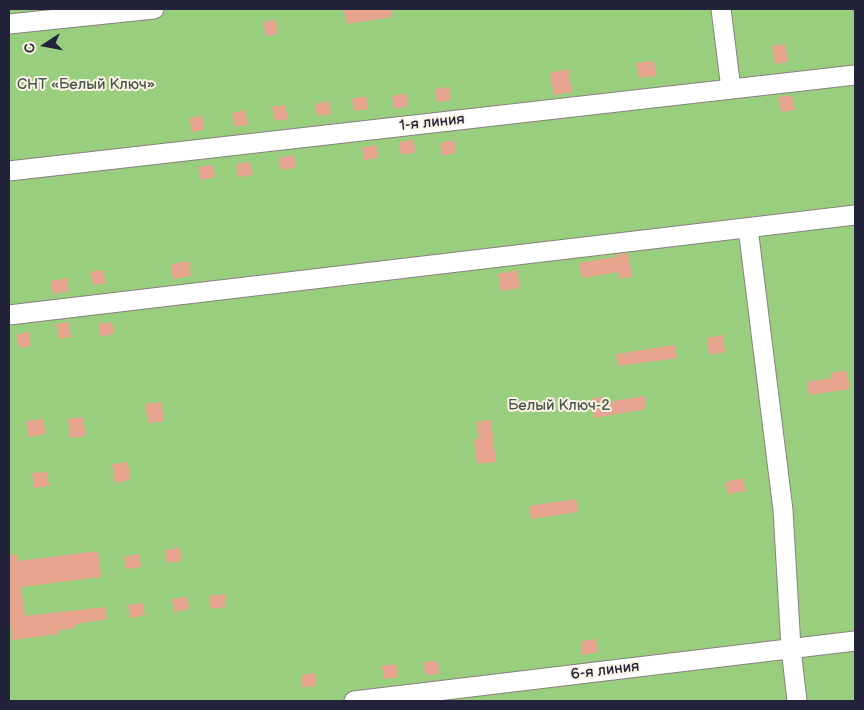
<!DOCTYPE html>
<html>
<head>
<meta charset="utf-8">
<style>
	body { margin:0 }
	#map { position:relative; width:864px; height:710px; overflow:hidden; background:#ece3c2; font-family:"Balsamiq Sans",sans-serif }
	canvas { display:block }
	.frame { position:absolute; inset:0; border:10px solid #22223b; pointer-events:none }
	.north { position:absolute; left:20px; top:20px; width:50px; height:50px; -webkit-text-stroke:4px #fcf5e5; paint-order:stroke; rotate:259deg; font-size:14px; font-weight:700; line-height:20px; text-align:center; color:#22223b }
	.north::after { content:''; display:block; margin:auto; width:18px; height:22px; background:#22223b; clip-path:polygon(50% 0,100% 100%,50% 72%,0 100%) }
</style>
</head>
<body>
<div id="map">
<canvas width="864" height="710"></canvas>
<div class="frame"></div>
<div class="north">С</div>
</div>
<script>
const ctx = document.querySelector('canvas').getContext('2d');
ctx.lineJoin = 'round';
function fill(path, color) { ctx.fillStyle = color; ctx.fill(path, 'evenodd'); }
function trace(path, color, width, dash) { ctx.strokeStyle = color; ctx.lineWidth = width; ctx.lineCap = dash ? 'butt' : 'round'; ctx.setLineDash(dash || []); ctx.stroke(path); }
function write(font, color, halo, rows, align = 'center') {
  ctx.font = font + ' "Balsamiq Sans",sans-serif'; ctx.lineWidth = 4; ctx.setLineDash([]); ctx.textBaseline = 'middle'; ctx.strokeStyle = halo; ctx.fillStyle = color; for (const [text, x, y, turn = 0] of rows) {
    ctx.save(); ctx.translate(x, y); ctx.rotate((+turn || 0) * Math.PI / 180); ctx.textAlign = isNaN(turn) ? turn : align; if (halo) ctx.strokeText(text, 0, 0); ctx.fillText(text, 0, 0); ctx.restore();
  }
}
fill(new Path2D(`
	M9 9H855V701H9Z`), '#9ace7f');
fill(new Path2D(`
	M344 9H392V17L347 24Z
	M276 20 278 34 266 36 263 22Z
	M785 44 788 62 775 64 772 46Z
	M654 61 656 76 639 78 636 63Z
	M568 69 572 92 554 95 550 73Z
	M449 87 451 100 437 102 435 89Z
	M406 93 408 106 394 109 392 96Z
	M792 95 795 110 781 112 778 97Z
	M366 96 368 109 354 111 352 99Z
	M329 101 331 114 317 116 315 104Z
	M285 105 288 119 275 121 272 107Z
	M245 110 248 125 235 127 232 113Z
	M202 116 204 130 192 132 189 118Z
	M413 140 416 152 401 155 399 142Z
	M454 140 456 153 442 156 440 143Z
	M376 145 378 158 364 160 362 148Z
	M294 155 296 168 281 170 279 158Z
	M250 162 253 175 238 177 236 164Z
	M213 165 215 177 201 180 198 167Z
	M628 253 632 277 619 279 618 272 582 278 579 263 615 257V255Z
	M189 261 191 276 173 279 171 264Z
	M103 270 106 283 93 285 90 272Z
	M517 270 520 288 501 291 498 274Z
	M67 278 69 291 53 294 51 281Z
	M69 322 71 337 59 339 56 324Z
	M112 322 114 334 101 337 98 324Z
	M29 332 31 346 19 348 16 335Z
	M723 335 725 352 709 355 707 338Z
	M675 345 677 358 618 366 616 354Z
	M846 370 850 389 809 395 807 382 832 378 831 373Z
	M645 396 646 409 594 418 592 398 607 397 608 402Z
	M161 402 164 421 148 423 145 404Z
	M83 417 86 436 70 438 68 419Z
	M43 419 46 434 28 437 26 421Z
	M491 420 496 462 477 464 474 439 479 438 476 422Z
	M128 462 130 480 115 483 112 464Z
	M47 472 49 486 34 488 32 473Z
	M743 478 746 491 728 494 725 482Z
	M576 499 578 512 531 519 529 506Z
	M180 548 182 561 167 563 165 550Z
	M98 551 101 577 21 587 25 616 105 607 107 619 76 624V628L59 630V634L12 640 9 612V555H17L18 561Z
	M139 554 141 567 126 569 124 557Z
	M225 594 226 607 211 609 209 596Z
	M187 597 189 609 174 612 172 599Z
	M143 603 145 615 130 618 128 605Z
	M596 639 598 652 582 655 581 641Z
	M438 661 439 674 425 675 424 662Z
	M396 664 398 677 384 679 382 666Z
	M315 673 316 686 302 687 301 675Z`), '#e6a48e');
const minor = new Path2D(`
	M721 9 731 89
	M9 24 154 9
	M9 171 855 75
	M748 228 783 510 791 648 797 701
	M9 315 855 215
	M354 701 855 641`);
trace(minor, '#87827e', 21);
trace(minor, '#fff', 19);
write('15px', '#46564f', '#fcf5e5', [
	["СНТ «Белый Ключ»",86,85],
	["Белый Ключ-2",559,406]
]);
write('15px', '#22223b', '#fcf5e5', [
	["1-я линия",432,123,-6],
	["6-я линия",605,671,-7]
]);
</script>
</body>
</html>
